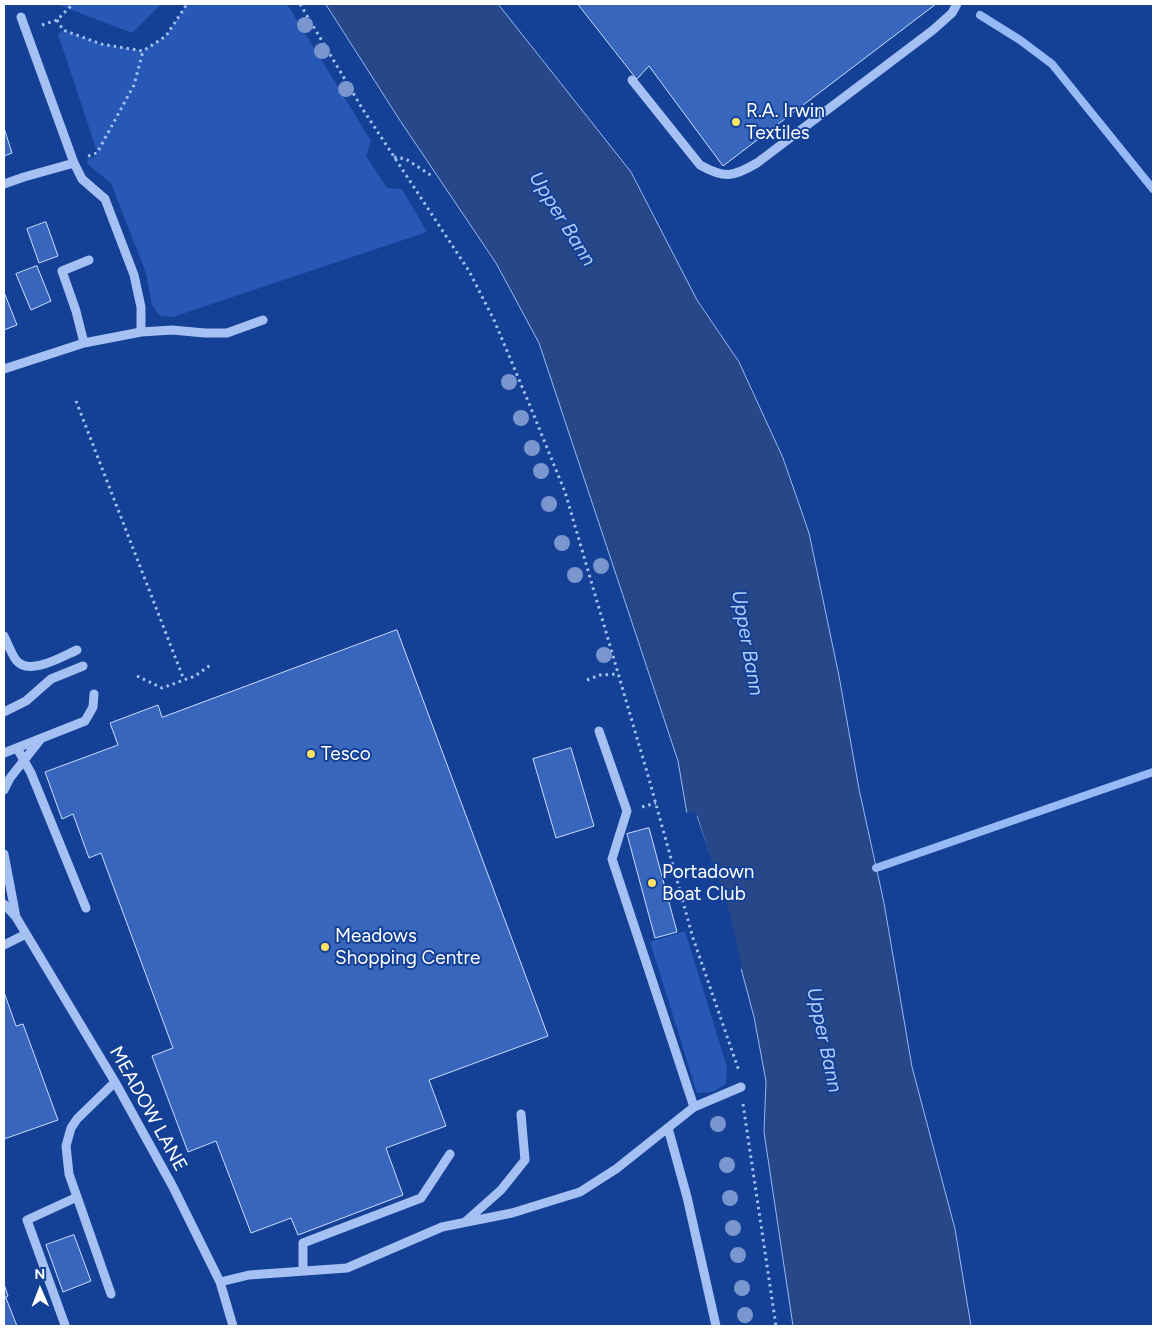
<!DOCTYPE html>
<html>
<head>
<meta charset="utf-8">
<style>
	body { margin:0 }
	#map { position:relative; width:1157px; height:1330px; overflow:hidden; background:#144096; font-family:Figtree,sans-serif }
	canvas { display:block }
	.frame { position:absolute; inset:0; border:5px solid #fff; pointer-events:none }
	.north { position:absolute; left:15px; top:1265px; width:50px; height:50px; -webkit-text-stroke:4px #144096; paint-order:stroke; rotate:359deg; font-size:14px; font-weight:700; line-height:20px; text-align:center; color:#fff }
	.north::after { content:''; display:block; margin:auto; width:18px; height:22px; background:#fff; clip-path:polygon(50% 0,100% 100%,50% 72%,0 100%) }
</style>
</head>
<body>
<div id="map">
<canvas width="1157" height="1330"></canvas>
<div class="frame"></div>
<div class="north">N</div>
</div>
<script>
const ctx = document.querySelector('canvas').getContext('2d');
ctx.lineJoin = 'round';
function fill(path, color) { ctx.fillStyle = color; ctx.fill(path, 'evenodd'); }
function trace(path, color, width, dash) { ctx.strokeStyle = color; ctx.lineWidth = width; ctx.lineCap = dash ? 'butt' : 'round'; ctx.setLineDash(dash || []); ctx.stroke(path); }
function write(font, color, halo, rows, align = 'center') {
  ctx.font = font + ' Figtree,sans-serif'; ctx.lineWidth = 4; ctx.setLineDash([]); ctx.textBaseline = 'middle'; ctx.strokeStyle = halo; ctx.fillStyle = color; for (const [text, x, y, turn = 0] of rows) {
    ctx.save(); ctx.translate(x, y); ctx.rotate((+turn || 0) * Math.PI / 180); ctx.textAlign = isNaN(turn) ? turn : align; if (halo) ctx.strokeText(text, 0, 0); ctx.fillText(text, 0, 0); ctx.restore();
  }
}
fill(new Path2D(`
	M60 4H161L132 33 59 5Z
	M187 4H287L371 141 366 156 387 188 402 189 427 232 173 317 160 316 152 305 146 273 111 183 87 164 88 159 98 155 58 34 63 30 101 44 143 51 166 36Z
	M685 931 727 1067 726 1084 713 1092 697 1093 650 942Z`), '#2758b5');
const water = new Path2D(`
	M326 4H498L631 172 697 300 739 362 783 458 809 533 839 676 859 789 884 903 912 1067 955 1229 971 1326H793L764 1132 766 1081 754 1017 722 897 697 816 687 814 678 761 539 343 496 263 401 122Z`);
fill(water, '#274788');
trace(water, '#97b9f5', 1);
fill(new Path2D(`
	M695 811 731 917 742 969 739 970 720 898 695 818 685 814V813Z`), '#144096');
trace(new Path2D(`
	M980 15 1020 40 1052 64 1153 189
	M876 868 1153 772`), '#97b9f5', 8);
const building = new Path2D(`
	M578 4H936L723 166 649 66 637 79Z
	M4 128 12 153 4 156Z
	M46 222 58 256 39 263 27 229Z
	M37 266 51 301 31 310 16 274Z
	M4 292 17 325 4 330Z
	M397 630 548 1036 429 1080 446 1126 386 1148 403 1195 298 1235 291 1218 251 1233 216 1141 188 1152 152 1056 173 1048 101 853 89 858 73 814 62 819 45 772 118 745 110 723 158 705 162 717Z
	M571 748 594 826 556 838 533 759Z
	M649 828 677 932 655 938 627 834Z
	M4 992 16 1026 23 1024 58 1120 4 1139Z
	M74 1235 91 1281 63 1292 46 1245Z
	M4 1284 8 1296 4 1298Z
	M6 1298 17 1326H4V1299Z`);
fill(building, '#3866bc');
trace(building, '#ccddfd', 1);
trace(new Path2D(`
	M300 4 362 108 469 271 494 320 528 401 565 492 649 779 693 938 739 1071
	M57 20 63 30 101 44 143 51 166 36 187 4
	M42 25 57 20 73 4
	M88 156 97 153 134 85 143 51
	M394 157 406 159 432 176
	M76 401 184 680
	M137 676 162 688 195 676 212 664
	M587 680 600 675 618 674
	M642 807 656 803
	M743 1104 776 1326`), '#a5c0f2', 3, [2.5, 4]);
trace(new Path2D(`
	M21 17 74 163 82 179 105 199 134 275 141 307V332
	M632 80 700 165C725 179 733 177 757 163L933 30 952 13 957 4
	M4 184 24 177 74 163
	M84 343 76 311 62 271 89 260
	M4 369 84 343 141 332 172 330 205 333H227L263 320
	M4 636C8 644 11 653 16 660 29 677 63 656 77 650
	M4 712 26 701 51 679 83 666
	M599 731 627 811 612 859 694 1107
	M17 748 31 773 86 908
	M4 753 85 721 93 707 94 694
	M4 790 10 778 40 740
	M4 854 16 917
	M4 904 16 917 115 1082 173 1187 220 1282 233 1326
	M4 945 26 934
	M668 1128 687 1197 716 1326
	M465 1222 501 1190 525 1160 521 1114
	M303 1271V1243L421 1198 450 1154
	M220 1282 249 1275 347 1268 442 1227 512 1213 580 1192 616 1169 694 1107 741 1087
	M111 1294 69 1174 66 1146 71 1128 77 1119 115 1082
	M65 1325 27 1220 77 1197`), '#a5c0f2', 9);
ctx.fillStyle = '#7996cf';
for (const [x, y] of [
	[305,25],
	[322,51],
	[346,89],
	[509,382],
	[521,418],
	[532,448],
	[541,471],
	[549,504],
	[562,543],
	[601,566],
	[575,575],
	[604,655],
	[718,1124],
	[727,1165],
	[730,1198],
	[733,1228],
	[738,1255],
	[742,1288],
	[745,1315]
]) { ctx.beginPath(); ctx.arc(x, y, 8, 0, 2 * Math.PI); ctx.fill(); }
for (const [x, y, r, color] of [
	[736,122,5,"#ffe266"],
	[311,754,5,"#ffe266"],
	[652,883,5,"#ffe266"],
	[325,947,5,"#ffe266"]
]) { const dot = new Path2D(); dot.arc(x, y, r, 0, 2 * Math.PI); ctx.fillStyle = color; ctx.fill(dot); trace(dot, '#144096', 2); }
write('19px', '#fff', '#144096', [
	["R.A. Irwin",746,111],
	["Textiles",746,133],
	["Tesco",321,754],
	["Portadown",662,872],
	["Boat Club",662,894],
	["Meadows",335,936],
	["Shopping Centre",335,958]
], 'left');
write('19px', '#fff', '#144096', [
	["MEADOW LANE",148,1109,61]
]);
write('italic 20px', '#b1cbf9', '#144096', [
	["Upper Bann",562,219,58],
	["Upper Bann",747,643,80],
	["Upper Bann",824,1040,78]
]);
</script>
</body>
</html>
